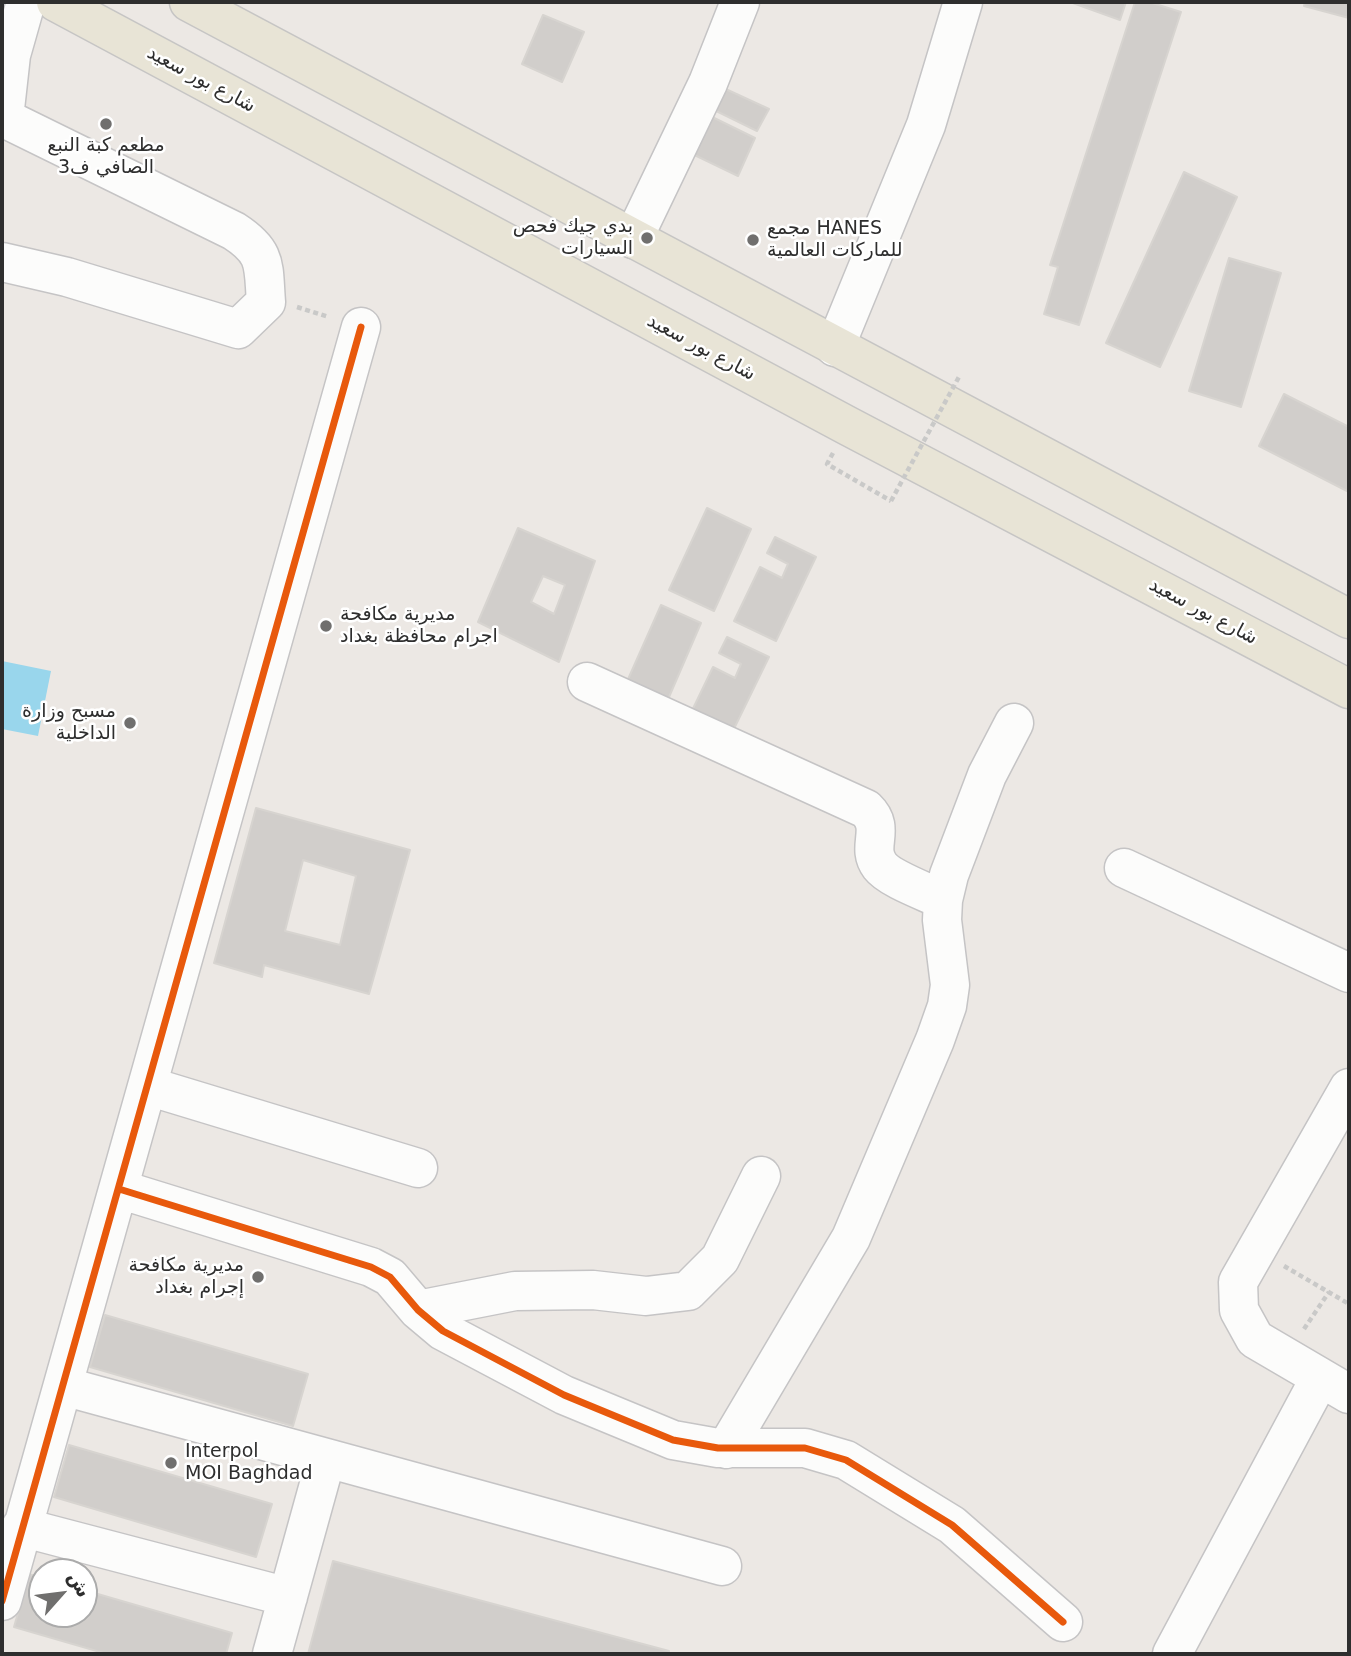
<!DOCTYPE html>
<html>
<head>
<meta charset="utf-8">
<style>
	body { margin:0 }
	#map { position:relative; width:1351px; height:1656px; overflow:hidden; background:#ece8e4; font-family:"DejaVu Sans",Cairo,sans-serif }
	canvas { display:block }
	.frame { position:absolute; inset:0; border:4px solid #2e2e2e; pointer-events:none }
	.north { position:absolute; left:28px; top:1558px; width:70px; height:70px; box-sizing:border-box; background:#fff; border:2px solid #ababab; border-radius:50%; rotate:62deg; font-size:19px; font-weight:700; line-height:28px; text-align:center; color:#2e2e2e }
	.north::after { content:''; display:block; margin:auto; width:24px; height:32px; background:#706f6e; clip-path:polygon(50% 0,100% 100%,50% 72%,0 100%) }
</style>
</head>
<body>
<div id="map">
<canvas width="1351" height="1656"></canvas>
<div class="frame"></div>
<div class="north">ش</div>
</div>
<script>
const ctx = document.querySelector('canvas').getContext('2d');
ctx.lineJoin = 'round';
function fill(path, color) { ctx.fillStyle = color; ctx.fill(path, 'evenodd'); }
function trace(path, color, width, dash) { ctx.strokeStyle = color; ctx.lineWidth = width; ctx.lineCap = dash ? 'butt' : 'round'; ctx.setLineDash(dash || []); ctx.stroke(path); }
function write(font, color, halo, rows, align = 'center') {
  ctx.font = font + ' "DejaVu Sans",Cairo,sans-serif'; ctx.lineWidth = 5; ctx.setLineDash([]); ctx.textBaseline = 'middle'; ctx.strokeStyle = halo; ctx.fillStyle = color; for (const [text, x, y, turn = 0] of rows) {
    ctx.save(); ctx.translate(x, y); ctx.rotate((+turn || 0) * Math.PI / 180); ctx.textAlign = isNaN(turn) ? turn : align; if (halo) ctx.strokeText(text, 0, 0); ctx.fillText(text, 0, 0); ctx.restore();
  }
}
fill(new Path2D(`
	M2 661 51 671 38 736 2 729Z`), '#99d6ec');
const building = new Path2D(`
	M1070 2H1126L1120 20Z
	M1135 2H1149L1181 12 1079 325 1044 314 1058 267 1050 265Z
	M1305 2H1349V18L1304 6Z
	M543 15 584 32 562 82 522 64Z
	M717 85 769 109 757 131 706 106Z
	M700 111 755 138 738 176 682 149Z
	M1184 172 1237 197 1160 367 1106 343Z
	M1229 258 1281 273 1241 407 1189 391Z
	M1284 394 1349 427V492L1259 446Z
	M707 508 751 529 714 611 669 590Z
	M518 528 595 561 559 662 478 622ZM543 576 565 585 554 614 531 602Z
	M775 537 816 557 776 641 734 621 760 567 782 578 788 564 767 553Z
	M661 605 701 623 666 704 625 686Z
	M727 637 769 657 728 741 687 721 713 667 735 678 741 664 719 653Z
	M256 808 410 850 369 994 264 965 262 977 214 963ZM303 860 356 876 340 945 285 931Z
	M105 1315 308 1374 293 1426 90 1367Z
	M69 1445 272 1504 256 1557 54 1497Z
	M333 1561 669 1651V1654H308Z
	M29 1574 42 1578V1614H84V1590L232 1633 226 1654H107L14 1627Z`);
fill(building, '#d1cecb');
trace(building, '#d7d4d0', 2);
const minor = new Path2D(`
	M633 239 708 83 740 2
	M2 262 67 277 238 329 266 302C263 266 268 253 234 231L4 118 11 55 26 2
	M835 347 926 125 963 2
	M587 682 866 809C887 829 865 846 880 866 890 879 927 892 943 900
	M1124 868 1349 973
	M148 1086 418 1168
	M1349 1088 1238 1282 1239 1310 1255 1339 1349 1394
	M119 1189 371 1267 390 1277 418 1310 443 1331 564 1395 673 1440 718 1448H805L846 1460 952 1525 1063 1622
	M418 1310 515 1291 593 1290 646 1296 688 1291 720 1259 761 1176
	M63 1386 722 1566
	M726 1449 851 1238 935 1040 947 1006 950 985 942 920 943 900 949 875 987 775 1014 723
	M21 1527 288 1597
	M2 1601 361 327
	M272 1654 326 1459
	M1172 1654 1320 1378`);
const major = new Path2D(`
	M56 2 848 426 1349 689
	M189 2 1349 619`);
trace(minor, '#c5c4c5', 41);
trace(major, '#c6c5c4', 41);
trace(new Path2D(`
	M297 307 329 317
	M833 453 827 464 891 501
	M1284 1266 1349 1304
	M1304 1329 1329 1292`), '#c9c9c8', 4.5, [5, 3.5]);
trace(minor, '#fcfcfb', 38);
trace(major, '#e8e4d6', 38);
trace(new Path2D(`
	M891 501 960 375`), '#c9c9c8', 4.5, [5, 3.5]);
trace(new Path2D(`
	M119 1189 371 1267 390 1277 418 1310 443 1331 564 1395 673 1440 718 1448H805L846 1460 952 1525 1063 1622
	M2 1601 361 327`), '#e8590c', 7);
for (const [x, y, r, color] of [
	[106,124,7,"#706f6e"],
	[647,238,7,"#706f6e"],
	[753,240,7,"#706f6e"],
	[326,626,7,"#706f6e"],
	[130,723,7,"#706f6e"],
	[258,1277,7,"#706f6e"],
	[171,1463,7,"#706f6e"]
]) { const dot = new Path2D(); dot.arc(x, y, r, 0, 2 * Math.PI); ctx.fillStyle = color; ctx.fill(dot); trace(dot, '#fff', 2.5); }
write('19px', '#2e2e2e', '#fff', [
	["شارع بور سعيد",201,80,28],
	["شارع بور سعيد",701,348,28],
	["شارع بور سعيد",1203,612,28]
]);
write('19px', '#2e2e2e', '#fff', [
	["مطعم كبة النبع",106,146,"center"],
	["الصافي ف3",106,168,"center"],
	["بدي جيك فحص",633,227],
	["السيارات",633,249],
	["مجمع HANES",767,229,"left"],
	["للماركات العالمية",767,251,"left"],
	["مديرية مكافحة",340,615,"left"],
	["اجرام محافظة بغداد",340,637,"left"],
	["مسبح وزارة",116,712],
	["الداخلية",116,734],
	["مديرية مكافحة",244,1266],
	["إجرام بغداد",244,1288],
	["Interpol",185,1452,"left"],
	["MOI Baghdad",185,1474,"left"]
], 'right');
</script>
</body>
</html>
